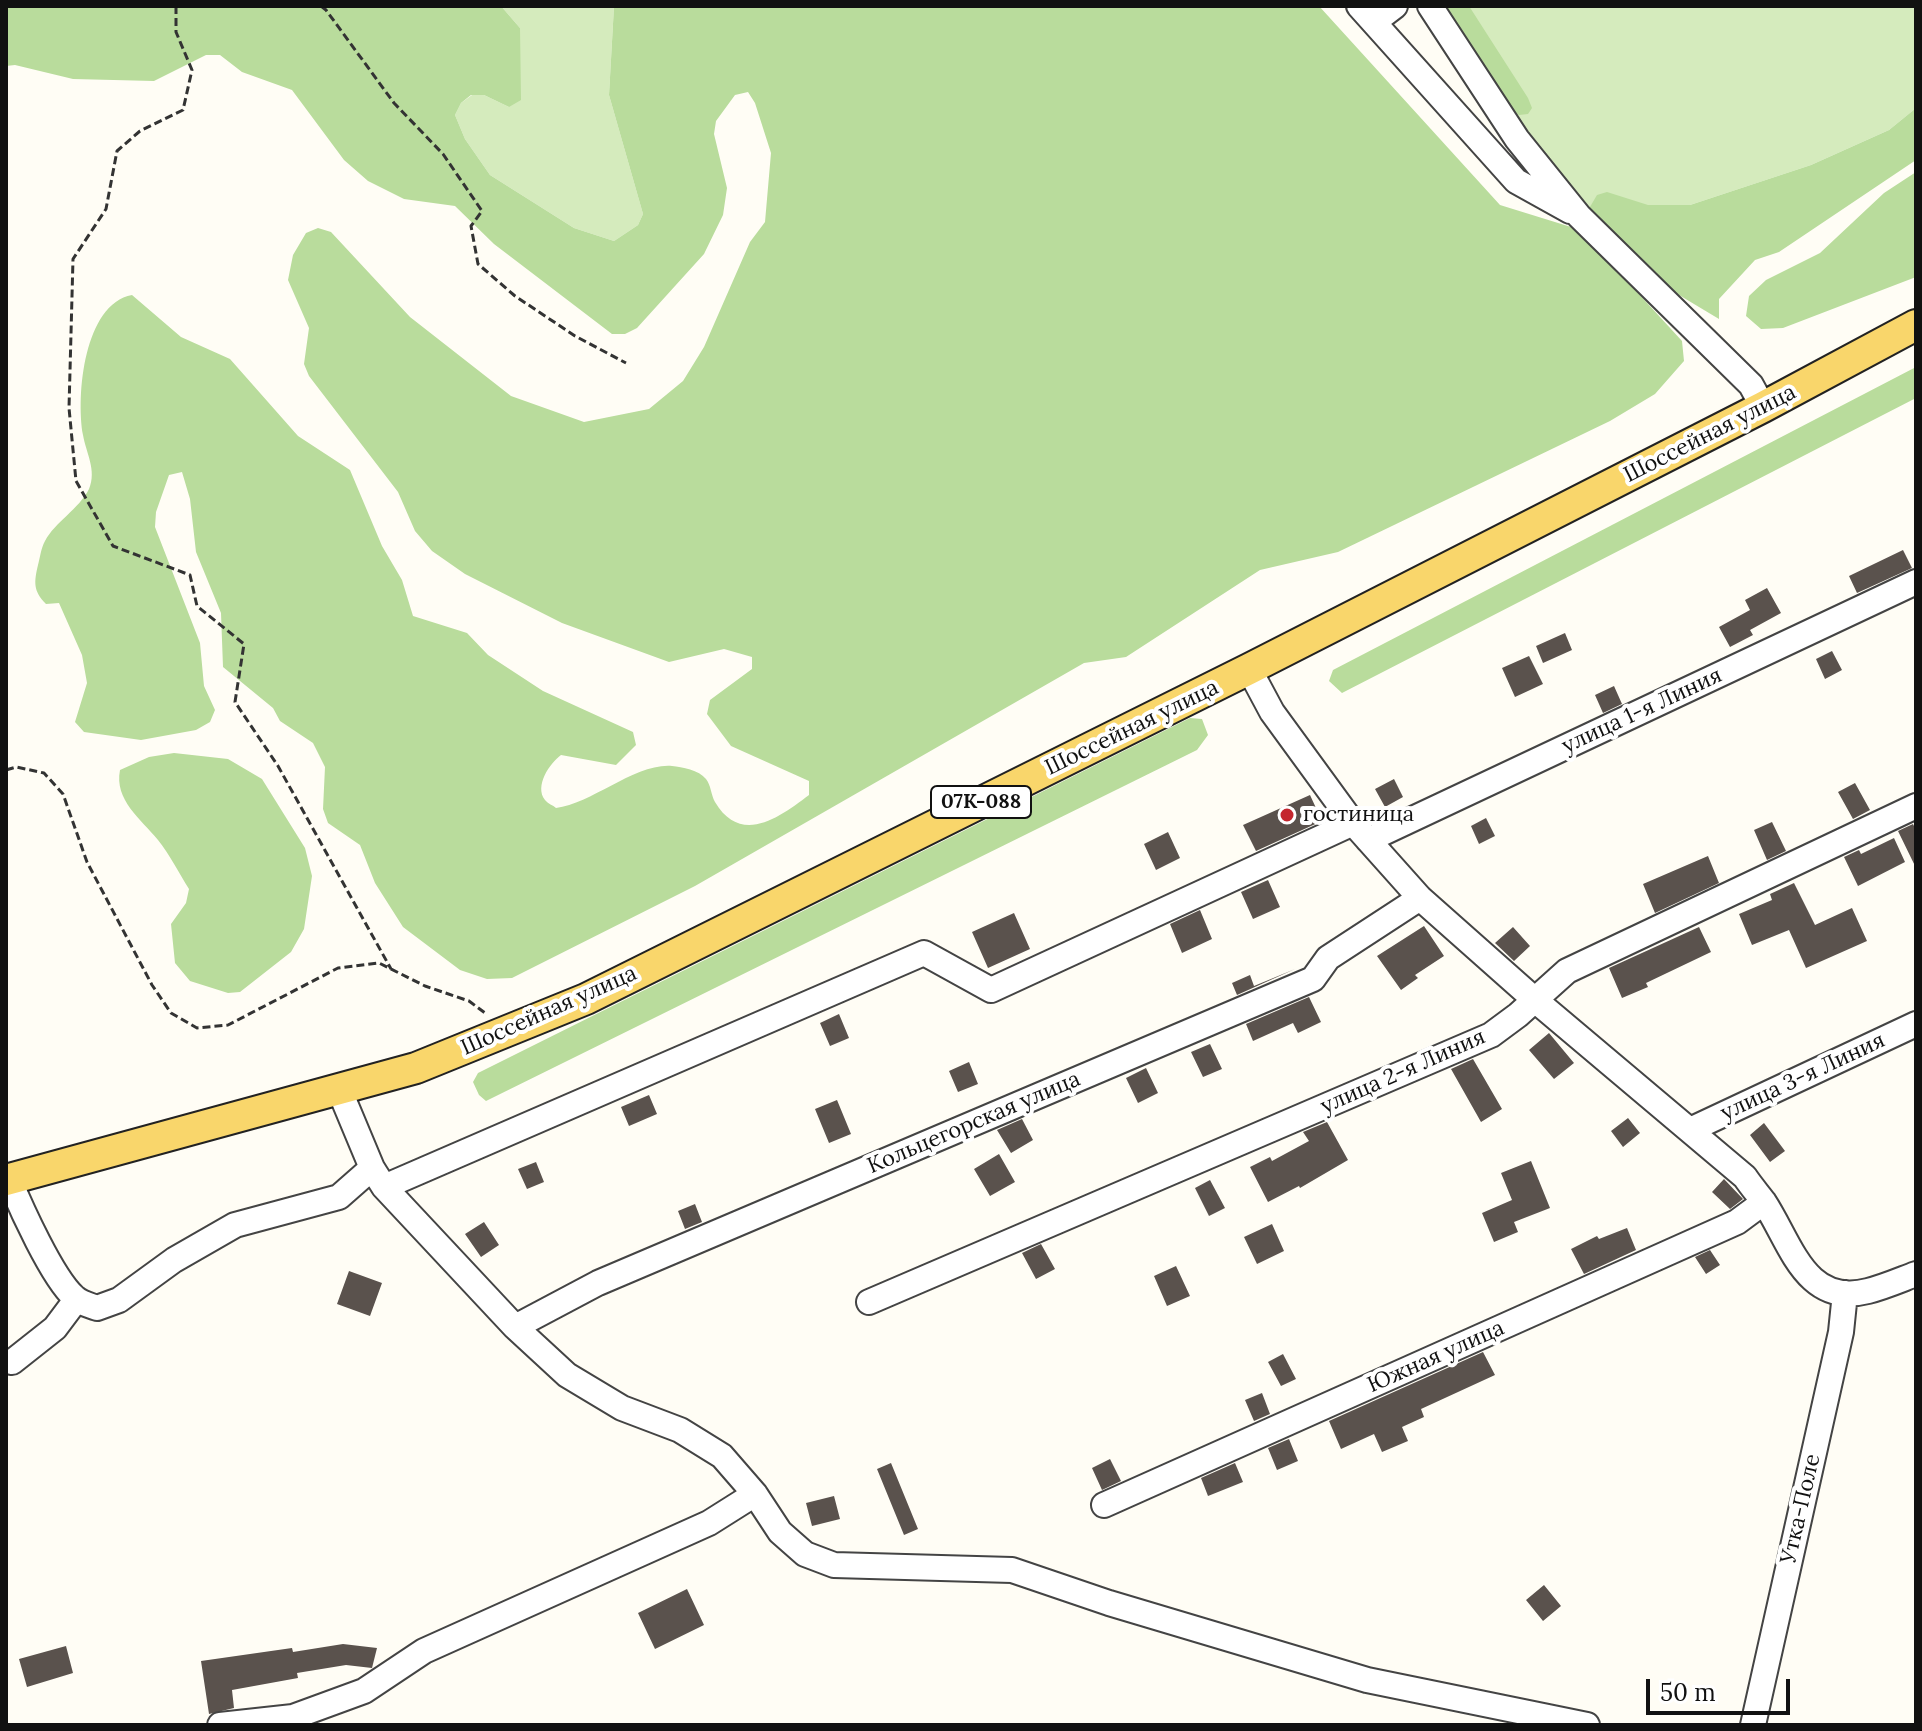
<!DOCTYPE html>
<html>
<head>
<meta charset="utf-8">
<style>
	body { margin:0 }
	#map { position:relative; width:1922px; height:1731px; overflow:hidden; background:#fffdf5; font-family:Lora,serif }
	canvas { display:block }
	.frame { position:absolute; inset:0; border:8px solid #111; pointer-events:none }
	.scale { position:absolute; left:1646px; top:1679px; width:144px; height:36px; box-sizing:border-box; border:4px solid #111; border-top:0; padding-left:10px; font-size:24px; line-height:28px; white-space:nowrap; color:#111; -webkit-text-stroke:6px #fff; paint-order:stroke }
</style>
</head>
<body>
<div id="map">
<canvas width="1922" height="1731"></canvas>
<div class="frame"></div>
<div class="scale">50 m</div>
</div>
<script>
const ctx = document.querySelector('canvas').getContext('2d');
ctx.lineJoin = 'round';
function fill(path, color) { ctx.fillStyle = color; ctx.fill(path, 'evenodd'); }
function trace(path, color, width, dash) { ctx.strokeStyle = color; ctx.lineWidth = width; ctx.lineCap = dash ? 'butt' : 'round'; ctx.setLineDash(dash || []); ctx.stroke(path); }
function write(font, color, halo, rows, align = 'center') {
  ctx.font = font + ' Lora,serif'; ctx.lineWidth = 8; ctx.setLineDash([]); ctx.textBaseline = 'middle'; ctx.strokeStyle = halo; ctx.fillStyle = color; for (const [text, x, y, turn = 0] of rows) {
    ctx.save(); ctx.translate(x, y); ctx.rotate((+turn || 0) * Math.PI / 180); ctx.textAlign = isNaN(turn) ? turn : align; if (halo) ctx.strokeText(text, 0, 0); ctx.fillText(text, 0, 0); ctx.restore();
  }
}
fill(new Path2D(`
	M501 6H614L609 95 643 214 638 225 614 241 574 228 490 175 465 139 455 115 461 103 472 95H484L509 107 520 28Z
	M1443 6H1916V108L1889 130 1811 165 1690 205H1648L1587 212 1514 116Z`), '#d5ebbd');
fill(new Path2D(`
	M6 6H501L520 28 521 100 509 107 484 95H471L461 103 455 115 465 139 490 175 574 228 614 241 638 225 643 214 609 95 614 6H1319L1500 205 1571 227 1626 280 1682 341 1684 361 1655 394 1610 421 1338 552 1260 570 1126 657 1084 663 695 886 512 978 487 979 460 970 403 927 375 883 360 845 328 823 323 809 325 767 313 743 280 721 273 708 223 667 221 613 196 552 190 499 182 472 169 475 156 512 155 527 200 643 204 686 215 710 210 722 196 730 141 740 84 732 75 722 87 683 82 655 59 603 46 604C33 591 34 582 38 565 40 558 41 548 45 541 55 522 79 509 89 489 97 470 86 453 83 435 76 395 84 304 132 295L181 337 230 359 298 436 350 470 382 546 402 580 413 616 467 633 488 655 543 691 633 732 636 745 616 765 561 755C550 763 534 786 545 800 548 804 553 805 556 808 592 804 635 763 672 766 682 767 699 770 706 779 711 785 711 795 715 802 741 846 780 817 809 795V781L731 746 707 714 710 700 752 669V657L724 649 669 662 562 623 465 574 432 551 415 531 398 492 309 376 304 364 309 328 288 280 293 255 306 233 318 228 331 232 410 317 511 396 584 422 649 409 683 381 704 347 750 242 765 222 771 153 755 103 748 92 735 95 716 121 714 134 727 188 723 215 704 254 637 328 625 334H612L494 244 455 206 404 199 368 181 344 160 292 90 242 72 220 55H206L154 81 73 79 15 65 6 66Z
	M1443 6H1469L1528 98 1532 108 1528 114 1519 115 1509 109Z
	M1916 108V160L1779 252 1755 260 1719 299V319L1669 289 1587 212 1597 195 1607 192 1648 205H1690L1811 165 1889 130Z
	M1916 172V277L1783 328 1761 329 1746 316 1749 296 1766 280 1820 253 1884 193Z
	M1916 367V398L1342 693 1329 681 1333 670Z
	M1190 718 1202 719 1208 735 1197 750 486 1101 479 1095 473 1082 478 1073Z
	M174 753 228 759 262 779 305 848 312 876 304 929 291 952 240 992 228 993 190 981 175 963 171 924 186 903 189 889C179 873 170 855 158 840 141 819 114 800 120 770L149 757Z`), '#b9dc9c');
fill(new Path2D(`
	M1903 550 1912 568 1857 593 1849 576Z
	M1767 588 1781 613 1750 630 1753 635 1730 647 1719 627 1750 610 1745 600Z
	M1565 633 1572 650 1543 663 1536 646Z
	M1832 651 1842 670 1825 679 1816 659Z
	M1529 656 1543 684 1515 697 1502 668Z
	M1614 686 1622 704 1603 713 1595 695Z
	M1394 779 1403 797 1385 807 1375 789Z
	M1855 783 1870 810 1853 819 1838 792Z
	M1310 795 1322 821 1256 851 1243 825Z
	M1486 818 1495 836 1479 844 1471 826Z
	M1772 822 1786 851 1767 860 1754 830Z
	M1913 824 1916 830V868L1898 831Z
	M1168 832 1180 858 1156 870 1144 844Z
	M1894 838 1905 862 1858 886 1844 857 1859 850 1861 854Z
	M1708 856 1719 883 1655 913 1643 884Z
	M1268 880 1280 907 1253 919 1241 892Z
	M1794 883 1815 925 1852 908 1867 941 1806 968 1789 930 1752 945 1739 914 1772 900 1770 894Z
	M1200 910 1212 939 1182 953 1170 924Z
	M1014 913 1030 949 988 968 972 932Z
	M1424 926 1444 956 1415 975 1418 978 1401 990 1377 956Z
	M1513 927 1530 946 1514 961 1495 943Z
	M1699 927 1711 952 1646 983 1648 987 1622 998 1609 968Z
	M1295 969 1237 995 1232 983 1250 975 1254 986Z
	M1309 997 1321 1022 1298 1033 1293 1023 1253 1041 1246 1024Z
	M839 1014 849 1038 830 1046 820 1023Z
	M1549 1033 1574 1063 1554 1079 1529 1050Z
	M1210 1044 1222 1069 1203 1077 1191 1052Z
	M1473 1059 1502 1109 1481 1122 1451 1069Z
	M969 1062 978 1084 958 1092 949 1071Z
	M1146 1068 1158 1093 1138 1103 1126 1078Z
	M649 1095 657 1114 629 1126 621 1107Z
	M837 1100 851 1134 829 1143 815 1109Z
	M1628 1118 1640 1133 1623 1147 1611 1131Z
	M1022 1119 1033 1140 1011 1153 997 1130Z
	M1327 1122 1348 1160 1300 1188 1299 1186 1268 1202 1250 1167 1270 1157 1272 1161 1309 1141 1303 1132Z
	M1764 1123 1785 1151 1770 1162 1750 1135Z
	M999 1154 1015 1182 990 1196 974 1169Z
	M1531 1161 1550 1208 1514 1222 1518 1232 1494 1242 1482 1213 1512 1200 1501 1173Z
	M536 1162 544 1182 527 1189 518 1169Z
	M1724 1179 1743 1199 1730 1209 1712 1192Z
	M1210 1180 1225 1208 1209 1216 1195 1188Z
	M695 1204 702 1222 685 1229 678 1211Z
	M484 1222 499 1245 481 1257 465 1234Z
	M1272 1224 1284 1251 1257 1264 1244 1237Z
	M1627 1228 1636 1250 1584 1274 1571 1249 1597 1236 1599 1239Z
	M1041 1244 1055 1269 1036 1279 1022 1253Z
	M1710 1250 1720 1265 1706 1274 1695 1257Z
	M1176 1266 1190 1296 1167 1306 1154 1276Z
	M349 1271 382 1283 370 1316 337 1304Z
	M1483 1352 1495 1375 1421 1409 1424 1417 1402 1427 1408 1441 1382 1452 1374 1434 1341 1449 1329 1421Z
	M1283 1354 1296 1379 1281 1386 1268 1362Z
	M1262 1393 1270 1414 1254 1421 1245 1400Z
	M1289 1439 1298 1461 1277 1470 1268 1448Z
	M1110 1459 1121 1481 1102 1490 1092 1468Z
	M891 1463 918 1529 904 1535 877 1469Z
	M1235 1463 1243 1482 1208 1496 1201 1478Z
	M834 1496 840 1519 812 1526 806 1503Z
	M1544 1585 1561 1606 1543 1621 1526 1600Z
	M687 1589 704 1625 655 1649 638 1613Z
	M343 1644 377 1648 372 1668 346 1665 297 1673 298 1678 232 1690 234 1708 209 1714 201 1661 292 1648 293 1652Z
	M66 1646 73 1673 27 1687 19 1659Z`), '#5a524d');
const minor = new Path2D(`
	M1359 6 1516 181 1570 211
	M1430 6 1517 139 1579 216 1751 385 1763 407
	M1374 22 1395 6
	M1249 669 1272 712 1353 823 1420 898 1535 1000 1745 1177C1751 1186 1758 1194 1764 1202 1791 1243 1805 1307 1868 1291 1884 1287 1900 1280 1916 1274
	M1368 840 1916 582
	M339 1089 372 1168 384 1187 515 1327 567 1375 622 1408 680 1430 722 1456 755 1494 780 1532 805 1554 834 1565 1012 1570 1109 1603 1367 1680 1587 1725
	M1690 1130 1916 1024
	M9 1179C21 1208 52 1277 74 1297 80 1303 89 1305 97 1308L119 1300 174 1260 235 1225 339 1197 372 1168
	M384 1187 924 953 991 990 1353 823
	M869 1302 1491 1035 1518 1015 1567 971 1916 806
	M515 1327 598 1283 1313 979 1328 958 1420 898
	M12 1362 55 1328 76 1300
	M1104 1505 1737 1222 1764 1202
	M220 1725 293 1717 364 1691 424 1651 709 1523 755 1494
	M1753 1725 1841 1332 1845 1293`);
const major = new Path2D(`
	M6 1180 416 1068 586 999 1249 669 1763 407 1916 325`);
trace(minor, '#444', 28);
trace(major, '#222', 34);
trace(new Path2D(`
	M176 6V32L192 70 183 110 140 131 117 151 106 209 73 259 69 408 76 481 113 546 190 575 197 606 244 644 235 702 278 766 391 969
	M321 6 326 10 394 103 443 154 482 211 471 226 478 264 515 296 575 336 626 363
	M6 770 16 767 44 773 63 794 87 862 152 985 171 1013 197 1028 228 1025 338 968 379 963 425 986 469 1001 485 1013`), '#333', 3, [8, 4]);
trace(minor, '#fff', 24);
trace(major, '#f9d66b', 30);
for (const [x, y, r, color] of [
	[1287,815,8,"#c4262e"]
]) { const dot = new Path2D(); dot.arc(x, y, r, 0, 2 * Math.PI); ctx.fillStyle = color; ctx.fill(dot); trace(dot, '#fff', 3); }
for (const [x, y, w] of [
	[981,802,100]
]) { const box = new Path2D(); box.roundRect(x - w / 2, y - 16, w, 32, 6); ctx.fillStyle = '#fff'; ctx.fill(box); trace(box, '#111', 2); }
write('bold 20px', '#111', null, [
	["07К-088",981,802]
]);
write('22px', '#111', '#fff', [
	["Шоссейная улица",1710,434,-27],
	["улица 1-я Линия",1642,711,-25],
	["Шоссейная улица",1132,728,-26],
	["Шоссейная улица",549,1011,-24],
	["улица 2-я Линия",1403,1072,-24],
	["улица 3-я Линия",1803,1077,-25],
	["Кольцегорская улица",974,1123,-23],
	["Южная улица",1436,1357,-24],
	["Утка-Поле",1801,1509,-77]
]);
write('22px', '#111', '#fff', [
	["гостиница",1303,815]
], 'left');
</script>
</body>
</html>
